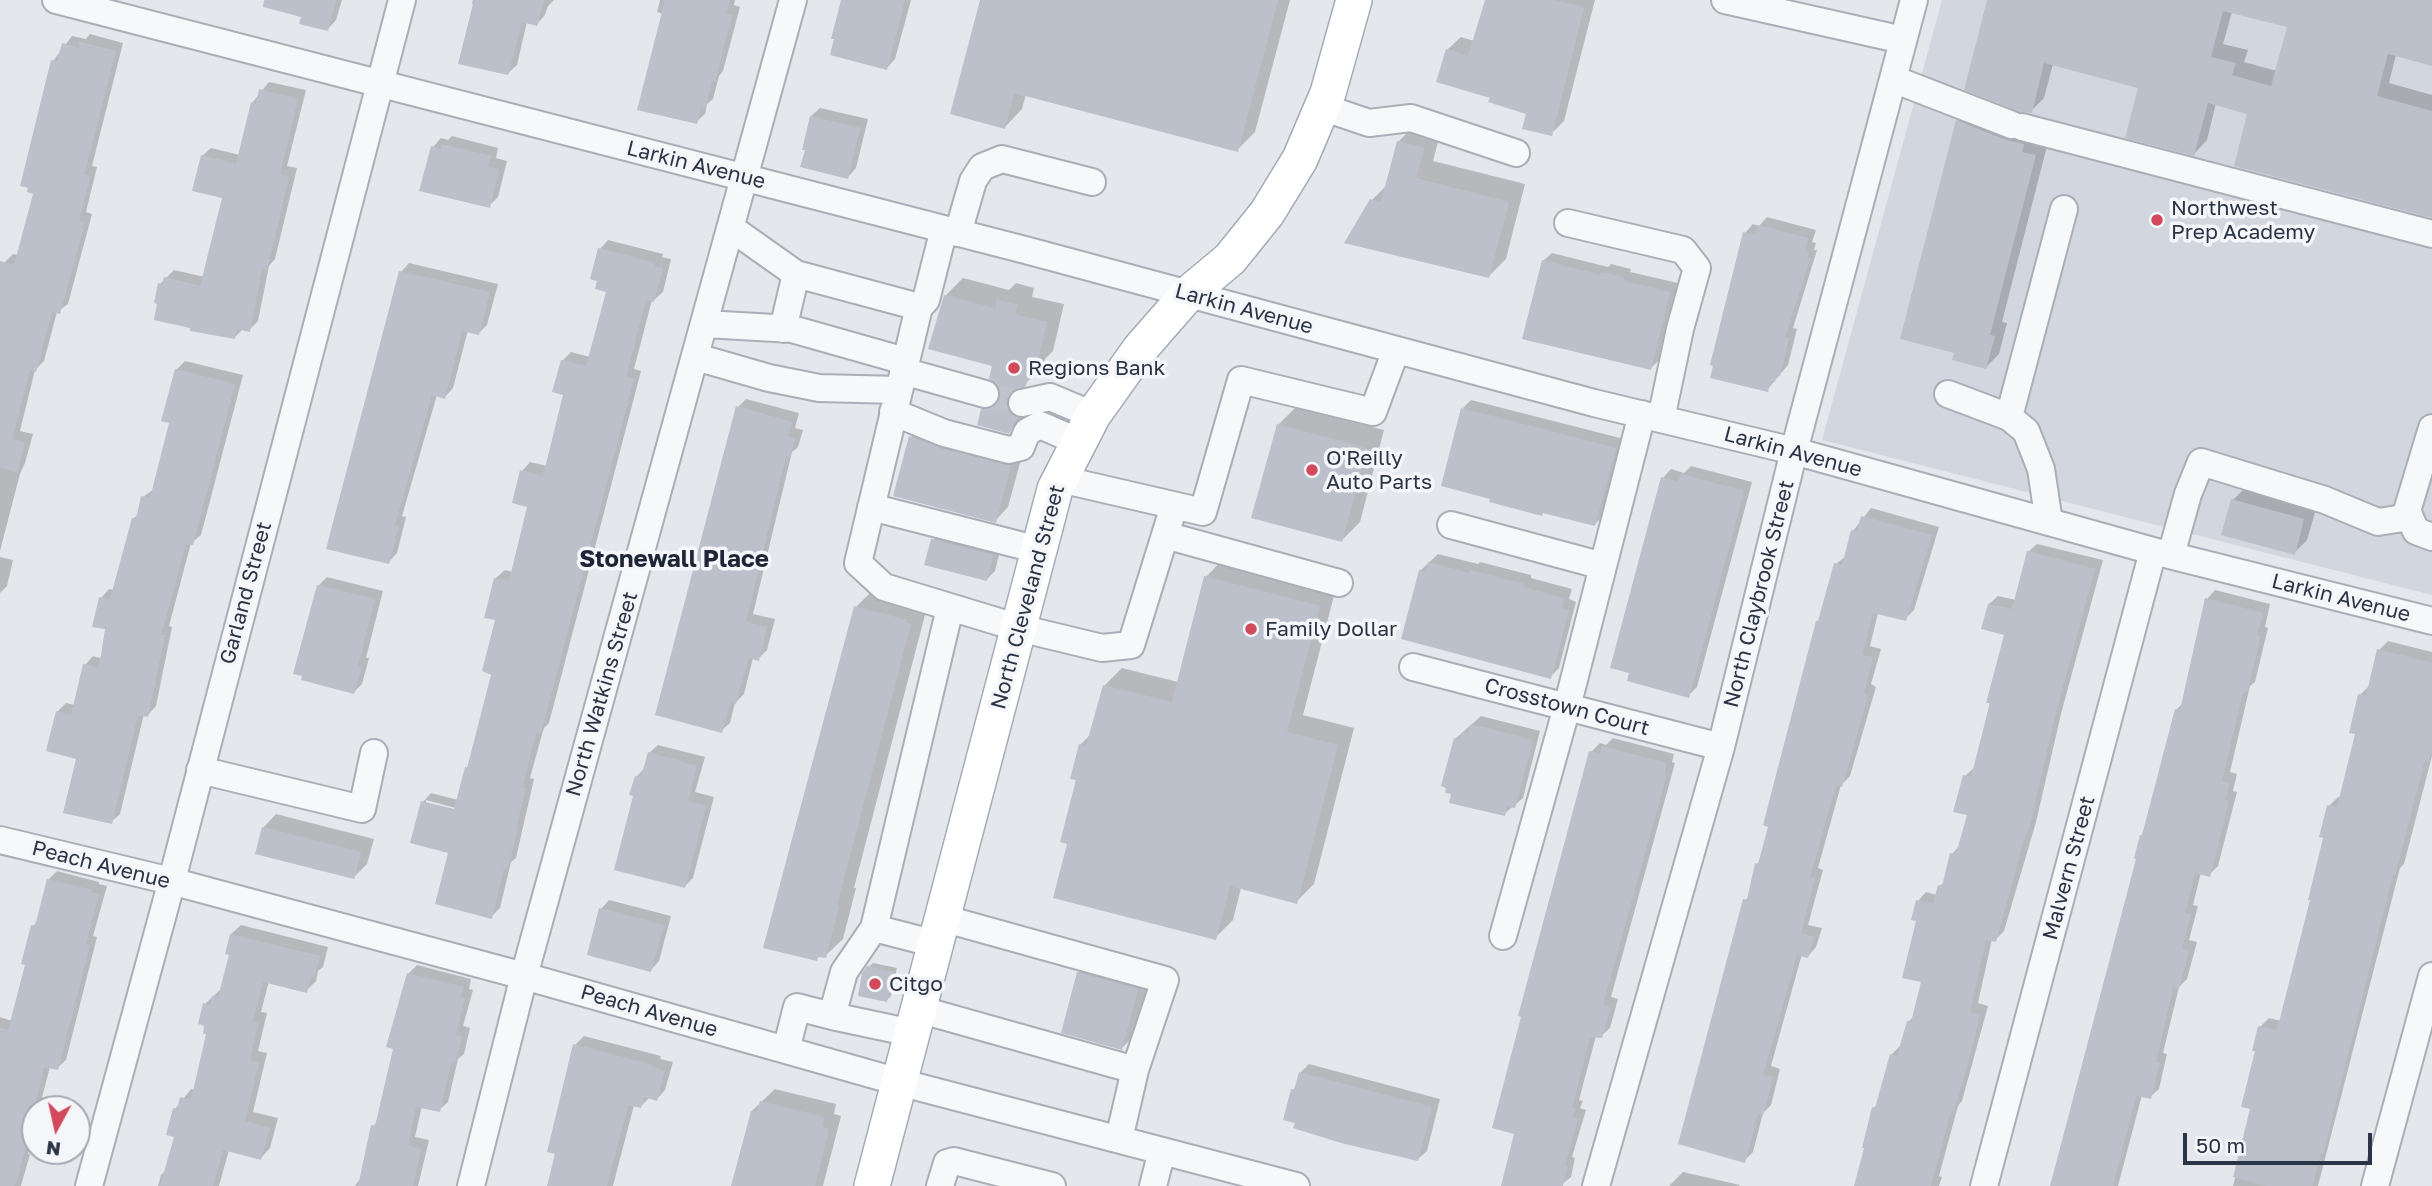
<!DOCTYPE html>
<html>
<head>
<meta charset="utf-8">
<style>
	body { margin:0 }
	#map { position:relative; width:2432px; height:1186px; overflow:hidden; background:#e4e7ec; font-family:"Golos Text",sans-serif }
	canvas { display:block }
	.north { position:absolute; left:21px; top:1095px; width:70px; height:70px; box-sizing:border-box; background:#f4f6f9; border:2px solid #a4a8b1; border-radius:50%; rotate:188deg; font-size:19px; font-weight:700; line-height:28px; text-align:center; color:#2b3445 }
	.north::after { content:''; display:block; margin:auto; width:24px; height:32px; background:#d1495b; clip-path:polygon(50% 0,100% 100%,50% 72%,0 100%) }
	.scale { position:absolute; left:2183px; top:1133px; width:189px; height:32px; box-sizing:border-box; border:4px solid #2b3445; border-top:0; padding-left:9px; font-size:21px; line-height:24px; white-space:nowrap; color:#2b3445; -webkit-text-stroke:5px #f4f6f9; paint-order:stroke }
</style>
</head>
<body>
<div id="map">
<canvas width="2432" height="1186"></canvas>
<div class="north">N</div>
<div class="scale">50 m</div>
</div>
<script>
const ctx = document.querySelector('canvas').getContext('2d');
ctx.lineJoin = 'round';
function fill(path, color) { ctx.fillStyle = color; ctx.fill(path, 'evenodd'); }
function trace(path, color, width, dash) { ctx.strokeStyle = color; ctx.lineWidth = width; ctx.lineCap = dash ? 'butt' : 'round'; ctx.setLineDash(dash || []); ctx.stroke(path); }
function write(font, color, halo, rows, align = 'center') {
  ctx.font = font + ' "Golos Text",sans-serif'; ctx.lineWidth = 7; ctx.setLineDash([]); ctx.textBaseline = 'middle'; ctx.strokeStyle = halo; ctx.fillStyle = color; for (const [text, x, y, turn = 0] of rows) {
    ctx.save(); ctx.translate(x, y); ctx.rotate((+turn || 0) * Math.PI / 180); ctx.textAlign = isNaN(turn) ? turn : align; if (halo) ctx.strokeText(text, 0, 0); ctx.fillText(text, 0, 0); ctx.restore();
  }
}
fill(new Path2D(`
	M1942 0H2432V595L1822 440Z`), '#d2d6de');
fill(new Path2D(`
	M286 0H342L336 20 328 29 303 15Z
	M473 0H554L548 6 545 15 537 24 527 22 517 65 508 73 475 5 472 4Z
	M660 0H735L734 5 740 7 723 71 719 76 713 99 707 104 705 114 696 122 663 14 657 12Z
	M843 0H911L895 59 887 68Z
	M982 0H1290L1255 132 1237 150 1026 94 1022 109 1005 127Z
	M1487 0H1595L1564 121 1551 134 1528 113 1492 96 1447 50 1461 37 1474 41Z
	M1989 0H2432V64L2396 55 2389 83 2432 95V216L2249 112 2216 103 2207 140 2194 154 2140 86 2053 64 2044 98 2031 111ZM2232 12 2289 26 2277 71 2244 62 2248 50 2223 44Z
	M90 34 123 43 92 166 97 167 86 212 92 214 68 304 57 312 44 361 35 370 20 431 33 434 25 463 20 474 0 551V274L4 263 13 254 19 255 35 193 53 61 72 36 86 39Z
	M269 82 306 90 287 166 297 168 275 259 269 266 258 321 249 330 243 329 234 338 160 284 174 270 205 277 224 197 202 156 211 148 240 155 252 103Z
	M820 108 868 119 856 168 848 177 811 116Z
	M1971 108 2048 142 2002 322 2007 323 1999 354 1986 367 1956 352 1958 121Z
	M1416 124 1441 130 1433 161 1525 184 1506 259 1489 276 1372 200 1388 184 1398 142Z
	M452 136 498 148 496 158 507 161 498 197 489 206 433 147 441 138 448 140Z
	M1767 217 1816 230 1812 242 1816 243 1814 250H1817L1793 328 1797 329 1788 365 1767 390 1745 233 1753 224 1759 226Z
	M608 240 663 254 662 257 671 259 663 292 654 300H652L634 369 641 371 549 723 544 728 541 738 530 778 534 779 516 858 511 862 500 908 491 917 423 802 431 793 458 800 466 768 470 765 493 674 497 619 496 578 505 570 513 572 529 506 522 471 530 462 547 466 565 393 562 361 571 352 590 357 608 290 600 249ZM426 800 463 810 462 813 426 804Z
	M1552 253 1608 267 1611 264 1631 269 1630 272 1678 283 1659 360 1651 368 1543 261Z
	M409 263 498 284 487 325 479 333 468 330 453 388 445 397 437 395 402 516 406 517 397 553 389 562 401 272Z
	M963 278 1009 290 1016 283 1034 288 1032 297 1064 304 1053 351 1045 359 1043 366 1024 385 1027 396 1026 414 1009 432 983 410 1002 392 994 365 945 296Z
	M185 361 243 375 201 535 191 543 169 626 172 627 156 706 148 715 144 714 120 814 111 822 78 758 57 712 66 703 75 705 85 665 93 656 103 659 107 628 101 598 109 589 114 590 133 519 139 513 143 497 154 489 171 422 176 370Z
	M746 399 799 413 795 428 803 430 798 447 792 452 753 614 775 619 767 650 758 659 753 658 744 694 735 703 730 723 721 731 738 407Z
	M1471 400 1624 439 1603 516 1595 524 1463 408Z
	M1296 407 1384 430 1360 522 1342 540 1278 425Z
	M924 424 1023 452 1008 507 995 521 911 437Z
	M1691 466 1752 482 1697 687 1688 696 1663 478 1671 469 1684 473Z
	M2246 487 2317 506 2307 540 2294 553 2233 500Z
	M1871 508 1939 527 1914 610 1905 619 1878 613 1870 646 1881 649 1871 684 1876 687 1850 776 1841 785 1818 868 1823 870 1808 925 1822 928 1816 947 1808 956 1802 954 1771 1066 1780 1069 1771 1105 1763 1113 1753 1152 1744 1161 1745 900 1750 896 1757 864 1761 860 1836 564 1846 556 1853 531Z
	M941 531 1001 546 995 571 986 580 933 540Z
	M2037 544 2103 560 2062 710 2036 822 2004 931 1995 940 1992 939 1978 1003 1988 1006 1962 1101 1958 1106 1939 1176 1942 1177 1939 1186H1856L1874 1108 1878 1103 1891 1055 1900 1046 1908 1022 1914 1016 1923 981 1918 901 1926 892 1937 895 1940 886 1945 881 1952 854 1960 845 1969 814 1965 776 1975 767 2006 633 1989 604 1998 596 2016 600 2028 552Z
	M1438 554 1478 564 1480 562 1531 575V578L1572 589 1569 599 1576 602 1559 668 1550 677 1420 571Z
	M0 557 13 560 7 586 0 593Z
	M1223 559 1336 588 1303 715 1354 728 1314 884 1296 902 1241 888 1233 920 1215 938 1069 843 1080 745 1091 734 1104 686 1122 668 1178 682 1206 577Z
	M327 577 383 591 366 658H369L362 684 354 692 319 585Z
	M874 589 927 607 854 888H856L843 939 825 956 821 955 816 959 856 607Z
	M2215 590 2270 604 2265 627 2268 628 2255 682 2250 686 2230 772 2237 774 2233 791 2237 792 2218 866 2209 875 2201 872 2193 905 2198 906 2189 940 2197 942 2187 979 2179 987 2163 1053 2167 1054 2159 1089 2150 1097 2142 1095 2118 1186H2051L2138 858 2141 836 2145 832 2176 710 2183 703 2207 599Z
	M2388 641 2432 652V756L2404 864 2400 868 2318 1186H2233L2252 1108 2260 1027 2269 1018 2281 1021 2326 836 2329 806 2338 797 2341 798 2357 733 2360 695 2369 686 2379 650Z
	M1481 716 1540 731 1523 798 1504 814 1455 739Z
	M1613 738 1674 754 1672 762 1675 763 1611 997 1618 999 1610 1028 1601 1036H1596L1579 1100 1583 1101 1580 1108 1586 1110 1572 1157 1575 1158 1571 1177 1560 1186H1502L1516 1133 1591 752 1600 743 1606 745Z
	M658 745 705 757 695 792 714 797 693 878 685 886 635 795 636 777 645 768 649 753Z
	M276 814 374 839 367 864 354 877 263 828Z
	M57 871 99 882V884L107 886 93 936 97 937 66 1060 57 1068 50 1067 39 1109H35V1125L28 1154H30L21 1186H0V1017L12 1021 27 963 33 926 38 921 48 880Z
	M609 900 671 916 659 961 651 970 601 909Z
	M241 925 328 947 323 967 318 971 316 981 306 991 269 981 261 1012 267 1013 258 1051 267 1053 253 1112 278 1118 270 1148 261 1158 229 1150 219 1186H158L161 1175 167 1169 176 1136 175 1109 191 1089 195 1090 208 1033 205 1004 222 988 231 953V934Z
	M1092 959 1150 976 1135 1035 1122 1048 1078 973Z
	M873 963 897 968 891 996 887 1000 868 967Z
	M417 965 471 979 469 989 473 990 463 1026 470 1028 464 1054 458 1059 448 1102 439 1110 422 1106 415 1137 429 1140 418 1186H355L362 1176 373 1126 378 1121 395 1048 408 974Z
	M584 1036 661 1056 660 1059 673 1062 665 1090 657 1099 650 1097 641 1106 634 1105 613 1186H549L575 1045Z
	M1309 1064 1440 1099 1427 1151 1418 1159 1293 1090 1297 1085 1301 1072Z
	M775 1089 836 1104 834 1114 841 1116 823 1186H733L752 1111Z
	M1683 1172 1740 1185 1739 1186H1669Z`), '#0003');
fill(new Path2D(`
	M264 0H336L328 31 299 24 301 17 263 7Z
	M474 0H544L537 26 522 22 508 75 458 64Z
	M665 0H730L726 13 732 15 715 82 712 81 705 109 701 108 697 124 637 110Z
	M841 0H905L887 70 830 55 834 39H831Z
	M980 0H1278L1238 152 1014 93 1005 129 950 114Z
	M1485 0H1553L1584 7 1552 136 1522 129 1526 114 1488 102 1490 98 1436 82 1446 49 1468 56Z
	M1987 0H2432V66L2388 54 2377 96 2432 111V218L2234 166 2247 114 2208 103 2194 156 2125 138 2138 88 2044 63 2032 113 2020 112 1964 90ZM2223 11 2287 27 2271 86 2232 75 2236 63 2211 57Z
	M80 42 116 51 84 175 90 176 79 221 85 222 60 314 52 312 36 372 30 370 12 439 25 443 17 473 0 467V261L14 265 33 194 27 192 28 188 20 186 51 60 57 61 62 43 79 48Z
	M259 89 298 99 280 174 289 177 267 270 262 268 250 332 237 329 235 339 190 331V328L154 320 157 304 154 303 158 283 162 284 164 277 200 286 222 198 192 191 201 155 236 164 251 102 256 104Z
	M810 116 860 128 848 179 800 167 805 150H802Z
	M1956 120 2006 140 2024 144 2022 152 2036 155 1990 335 1995 336 1986 369 1952 360 1954 353 1900 339Z
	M1397 141 1424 148 1416 178 1509 202 1489 278 1344 243 1370 199 1381 202Z
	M442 144 491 156 488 167 499 169 490 208 419 191 431 146 441 149Z
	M1757 225 1808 238 1805 251 1809 252 1807 258 1810 259 1785 337 1789 338 1780 376 1777 375 1775 382 1771 381 1768 392 1710 378 1713 366 1710 365 1743 232 1755 235Z
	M598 248 655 263V266L663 268 654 302 646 300 626 377 634 379 541 733 537 732 532 748 523 787 526 788 516 828H518L508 868H504L492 919 435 904 448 853 410 843 421 801 454 809 465 767 467 768 491 675 482 671 495 620 484 618 494 578 509 581 527 507 512 503 520 470 543 476 563 395 552 392 561 360 586 366 606 292 595 289 597 281 590 279Z
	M1542 260 1600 275 1601 272 1624 277 1623 281 1670 292 1651 370 1522 339Z
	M399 271 490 292 479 335 462 331 445 399 432 395 395 525 399 526 389 564 326 549Z
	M944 295 995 308 997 300 1018 305 1015 314 1047 322 1036 371 1030 370 1026 386 1012 391 1007 398V406L1010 413 1018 418 1009 434 977 425 981 409H988L995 406 1000 398V389L997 384 989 379 992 366 928 349Z
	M175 369 235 384 193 545 186 544 161 635H165L148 717 138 715 112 824 63 813 76 759 46 751 56 711 71 715 83 664 99 668 105 629 92 627 99 597 110 599 132 518 136 519 141 496 150 498 169 423 161 421Z
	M736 406 792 422 788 436 795 438 790 457 786 456 746 622 767 627 759 661 748 658 736 704 730 703 722 733 655 715Z
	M1461 408 1616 448 1595 526 1543 513 1542 516 1512 508 1489 502 1490 499 1441 486Z
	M1277 424 1367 448 1342 542 1251 518Z
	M909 436 940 448 1011 465 996 523 893 496Z
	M1681 474 1744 491 1689 698 1627 681 1629 673 1610 668 1661 477 1678 482Z
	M2231 499 2304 519 2295 555 2221 535Z
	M1861 516 1932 535 1906 621 1873 613 1862 655 1873 657 1864 693 1868 696 1842 787 1836 785 1810 877 1815 878 1801 933 1814 937 1808 958 1797 955 1763 1075 1773 1077 1763 1116 1758 1114 1745 1163 1678 1144 1743 899 1747 900 1755 863 1758 864 1768 827 1763 825 1816 621H1818L1834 563 1842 565 1851 530 1857 531Z
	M931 539 993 555 987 581 924 565Z
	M2027 551 2095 569 2054 720 2028 833 2026 832 1996 942 1986 940 1970 1012 1980 1014 1970 1056 1954 1112 1951 1111 1931 1186H1854L1864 1148H1862L1872 1107 1875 1108 1890 1054 1897 1056 1907 1021 1911 1022 1921 982 1902 978 1916 921 1911 920 1916 900 1933 904 1938 885 1942 886 1950 853 1956 854 1967 815 1953 812 1963 775 1971 777 1990 703H1986L2004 635 1981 629 1988 604 2012 609Z
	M1428 562 1469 573 1470 570 1524 584 1523 587 1564 598 1562 608 1569 610 1551 679 1401 639 1419 570 1426 572Z
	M1204 576 1320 606 1287 732 1338 745 1297 904 1230 886 1216 940 1053 898 1067 844 1060 842 1076 780 1070 779 1079 744 1086 746 1103 685 1172 702Z
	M317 585 375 599 358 666 362 667 354 694 301 680 302 676 293 674Z
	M2205 598 2263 613 2257 635 2261 636 2247 692H2243L2222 781 2230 783 2225 800 2229 801 2210 877 2195 873 2185 913 2191 915 2182 949 2189 950 2179 989 2173 988 2156 1062 2160 1063 2151 1099 2136 1096 2113 1186H2050L2136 859 2134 858 2140 835H2142L2175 709 2180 710Z
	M854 606 907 620 906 623 911 624 837 905 839 906 826 958 818 957 817 961 763 948Z
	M2377 649 2432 663V750L2429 761 2425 760 2395 875H2393L2323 1154 2321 1153 2312 1186H2267L2233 1177 2250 1109 2241 1107 2255 1051H2252L2258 1026 2277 1030 2310 900H2308L2323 838 2319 837 2327 805 2337 807 2355 734 2349 733 2358 694 2366 696Z
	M1471 724 1533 740 1515 808 1507 806 1505 816 1449 803 1451 794 1445 793 1446 788 1441 786 1454 738 1460 740 1462 732 1468 734Z
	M1602 746 1666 763 1665 781 1603 1005 1611 1007 1602 1038 1590 1037 1572 1108 1575 1109 1573 1117 1578 1118 1565 1166H1568L1563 1186H1501L1514 1134 1492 1128 1521 1017 1518 1016 1589 751 1600 754Z
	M648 752 697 766 688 801 706 806 685 888 614 870 633 796 629 795 635 776 641 777Z
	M262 827 361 852 354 879 255 854Z
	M47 879 92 890 91 892 99 894 86 944 90 945 58 1070 44 1067 17 1181 14 1186H0V1028L8 1030 25 965 21 964 31 925 35 926Z
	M599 908 664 925 651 972 587 955Z
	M230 934 320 956 314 978 311 977 307 993 263 982 253 1022 258 1023 250 1060 259 1062 245 1121 270 1128 261 1160 223 1150 213 1186H160L174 1137 166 1135 173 1108 177 1109 180 1097 191 1100 206 1034H203L204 1026 198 1024 203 1003 210 1005 212 996 218 997 229 955 225 954Z
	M867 966 894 972 887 1002 858 996 862 973Z
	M1077 972 1138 989 1122 1050 1061 1033Z
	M407 973 464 987 461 997 465 998 456 1035 462 1037 455 1064 451 1063 440 1112 416 1107 408 1145 421 1149 413 1186H358L371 1125 375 1126 393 1049 386 1047Z
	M573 1044 653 1065 652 1067 665 1071 657 1101 644 1097 641 1108 628 1105 607 1186H547L555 1154 547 1152Z
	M1299 1072 1432 1107 1418 1161 1341 1143 1293 1128 1295 1123 1283 1120 1291 1089 1294 1090Z
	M760 1101 824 1117 822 1127 829 1129 815 1186H731L751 1111 757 1112Z`), '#bbc0ca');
trace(new Path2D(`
	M985 394 1022 403`), '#bfc3cb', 26, [26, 13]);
const minor = new Path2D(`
	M56 0 1029 251 1594 403 1794 451 2153 551 2432 621
	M1725 0 1903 40
	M1893 79 2012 125
	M1322 107 1369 123 1411 118 1516 153
	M2022 127 2432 234
	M1568 223 1683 250 1697 268 1680 329 1661 419
	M731 228 796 274 919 307 926 300 944 229
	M958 233 973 181 982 167 1002 159 1092 182
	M919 307 858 563 884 587 1019 628 1102 648 1131 645 1174 506
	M705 324 792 329 905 361
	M783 329 796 274
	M696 357 769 378 819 388 899 390
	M903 371 985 394
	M1948 394 2009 417
	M1022 403 1050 397 1093 415
	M893 412 944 433 1009 450 1021 447 1027 432 1040 425 1079 442
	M2432 428 2407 511 2416 531 2432 537
	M1060 479 1203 512 1241 380 1373 412 1396 350
	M871 507 1039 550
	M2049 522 2041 469 2026 431 2009 417 2064 209
	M1451 525 1603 566
	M1165 535 1339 583
	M2171 555 2188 494 2201 462 2325 500 2378 522 2410 517
	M1413 667 1721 747
	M200 770 362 809 374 753
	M0 840 171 881 524 976 899 1082 1296 1186
	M942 918 1165 980 1135 1070
	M874 928 844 972 832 1016 912 1033
	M1503 936 1567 707 1642 414
	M936 944 874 928 950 608
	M918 1009 1135 1070 1119 1139
	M786 1050 797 1007 832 1016
	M89 1186 167 899 402 0
	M471 1186 524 976 793 0
	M940 1186 947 1163 954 1161 1052 1186
	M1153 1186 1162 1151
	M1596 1186 1721 747 1794 451 1914 0
	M1984 1186 2153 551
	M2375 1186 2432 976`);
const major = new Path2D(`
	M872 1186 1055 489 1093 415 1140 349 1188 294 1230 259 1267 213 1300 159 1328 93 1354 0`);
trace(minor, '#a9aeb7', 30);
trace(major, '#a3abb8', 38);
trace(minor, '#f7f8fa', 26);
trace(major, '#fff', 35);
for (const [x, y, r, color] of [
	[2157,220,7,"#d1495b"],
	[1014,368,7,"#d1495b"],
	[1312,470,7,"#d1495b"],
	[1251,629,7,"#d1495b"],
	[875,984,7,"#d1495b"]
]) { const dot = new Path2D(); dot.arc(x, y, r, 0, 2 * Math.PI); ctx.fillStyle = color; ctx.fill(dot); trace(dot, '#f4f6f9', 2.5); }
write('21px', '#2b3445', '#f4f6f9', [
	["Larkin Avenue",696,165,14],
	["Larkin Avenue",1244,309,15],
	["Larkin Avenue",1793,452,15],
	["Garland Street",246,593,-75],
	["North Claybrook Street",1759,594,-76],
	["North Cleveland Street",1028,597,-75],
	["Larkin Avenue",2341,598,14],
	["North Watkins Street",602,694,-74],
	["Crosstown Court",1567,707,15],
	["Peach Avenue",101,865,14],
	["Malvern Street",2069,868,-75],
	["Peach Avenue",649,1011,16]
]);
write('21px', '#2b3445', '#f4f6f9', [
	["Northwest",2171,208],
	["Prep Academy",2171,232],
	["Regions Bank",1028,368],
	["O'Reilly",1326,458],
	["Auto Parts",1326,482],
	["Family Dollar",1265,629],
	["Citgo",889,984]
], 'left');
write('bold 24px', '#1d2536', '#f4f6f9', [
	["Stonewall Place",674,559]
]);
</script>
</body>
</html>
